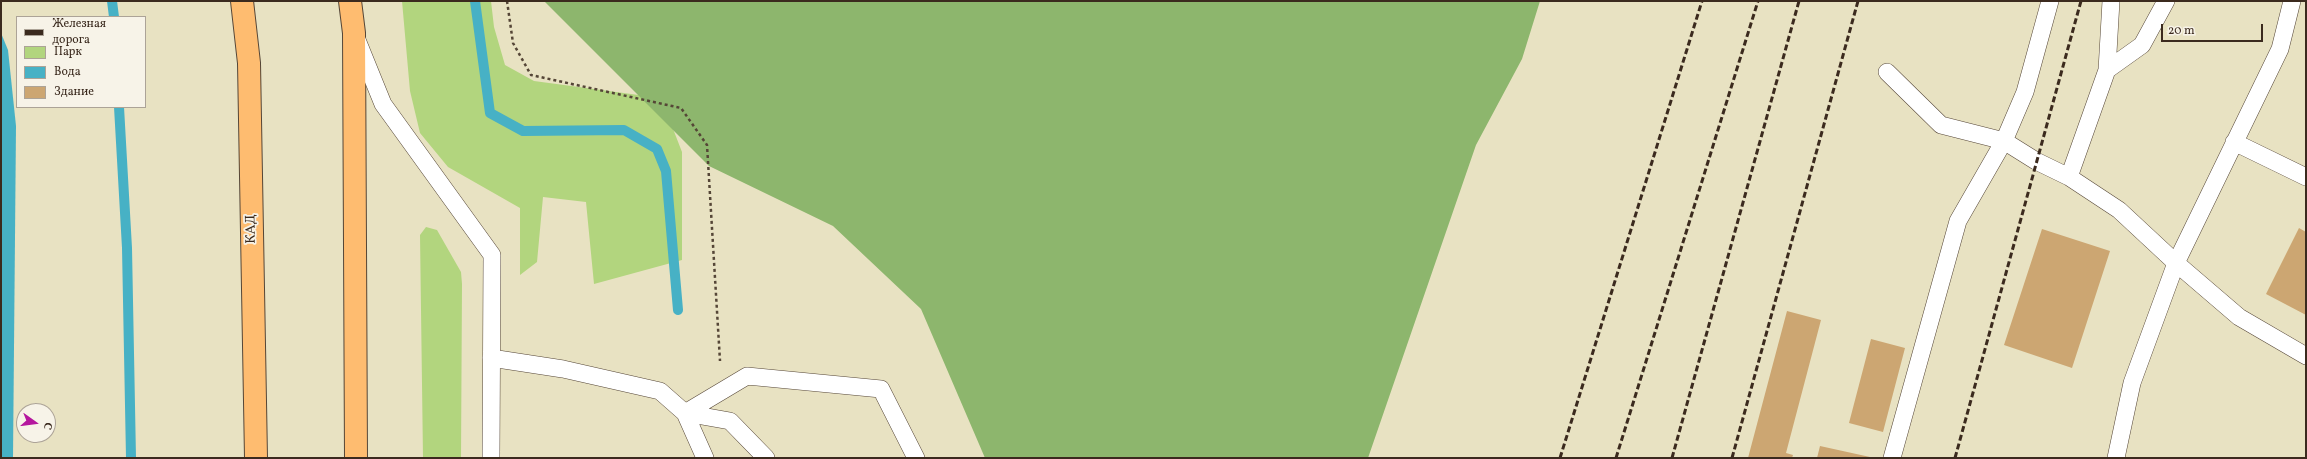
<!DOCTYPE html>
<html>
<head>
<meta charset="utf-8">
<style>
	body { margin:0 }
	#map { position:relative; width:2307px; height:459px; overflow:hidden; background:#e8e2c2; font-family:Vollkorn,serif }
	canvas { display:block }
	.frame { position:absolute; inset:0; border:2px solid #3b2a1e; pointer-events:none }
	.legend { position:absolute; left:16px; top:16px; width:130px; height:92px; box-sizing:border-box; background:#f7f3e8; border:1px solid #aca397; margin:0; padding:5px 7px; list-style:none; font-size:12px; color:#3b2a1e }
	.legend li { display:flex; align-items:center; gap:8px; height:20px }
	.legend b { width:20px; border:1px solid #aca397 }
	.north { position:absolute; left:16px; top:403px; width:40px; height:40px; box-sizing:border-box; background:#f7f3e8; border:1px solid #aca397; border-radius:50%; rotate:104deg; font-size:11px; font-weight:700; line-height:16px; text-align:center; color:#3b2a1e }
	.north::after { content:''; display:block; margin:auto; width:14px; height:18px; background:#b5179e; clip-path:polygon(50% 0,100% 100%,50% 72%,0 100%) }
	.scale { position:absolute; left:2161px; top:24px; width:102px; height:18px; box-sizing:border-box; border:2px solid #3b2a1e; border-top:0; padding-left:5px; font-size:12px; line-height:14px; white-space:nowrap; color:#3b2a1e; -webkit-text-stroke:3px #f7f3e8; paint-order:stroke }
</style>
</head>
<body>
<div id="map">
<canvas width="2307" height="459"></canvas>
<div class="frame"></div>
<ul class="legend">
<li><b style="height:5px;background:#3b2a1e"></b>Железная дорога</li>
<li><b style="height:11px;background:#b2d57e"></b>Парк</li>
<li><b style="height:11px;background:#47b1c5"></b>Вода</li>
<li><b style="height:11px;background:#cca672"></b>Здание</li>
</ul>
<div class="north">С</div>
<div class="scale">20 m</div>
</div>
<script>
const ctx = document.querySelector('canvas').getContext('2d');
ctx.lineJoin = 'round';
function fill(path, color) { ctx.fillStyle = color; ctx.fill(path, 'evenodd'); }
function trace(path, color, width, dash) { ctx.strokeStyle = color; ctx.lineWidth = width; ctx.lineCap = dash ? 'butt' : 'round'; ctx.setLineDash(dash || []); ctx.stroke(path); }
function write(font, color, halo, rows, align = 'center') {
  ctx.font = font + ' Vollkorn,serif'; ctx.lineWidth = 3.5; ctx.setLineDash([]); ctx.textBaseline = 'middle'; ctx.strokeStyle = halo; ctx.fillStyle = color; for (const [text, x, y, turn = 0] of rows) {
    ctx.save(); ctx.translate(x, y); ctx.rotate((+turn || 0) * Math.PI / 180); ctx.textAlign = isNaN(turn) ? turn : align; if (halo) ctx.strokeText(text, 0, 0); ctx.fillText(text, 0, 0); ctx.restore();
  }
}
fill(new Path2D(`
	M402 1H491L494 27 505 65 534 81 661 98 682 152V260L594 284 586 202 543 197 537 262 520 275V208L448 167 420 133 410 91Z
	M426 227 437 230 461 272 462 284 461 458H423L420 235Z`), '#b2d57e');
fill(new Path2D(`
	M544 1H1540L1522 59 1476 145 1368 458H985L921 309 833 226 709 166Z`), '#8db66d');
fill(new Path2D(`
	M1 33 8 50 16 126 13 458H1Z`), '#47b1c5');
trace(new Path2D(`
	M112 1 114 17
	M475 1 490 113 523 131 624 130 657 149 666 171 678 310
	M119 107 127 248 131 458`), '#47b1c5', 10);
fill(new Path2D(`
	M2299 228 2306 232V315L2266 294Z
	M2042 229 2110 251 2072 368 2004 345Z
	M1787 311 1821 320 1786 453 1793 455 1792 458H1748Z
	M1871 339 1905 348 1883 432 1849 423Z
	M1820 446 1870 457V458H1817Z`), '#cca672');
const lane = new Path2D(`
	M357 40 383 104 492 255 491 458
	M2107 70 2111 1
	M1887 72 1941 125 2004 141 2036 161 2069 177 2119 210 2176 263 2239 317 2306 356
	M2234 142 2306 177
	M2069 177 2107 70 2142 45 2166 1
	M491 358 563 369 660 391 685 413 705 458
	M685 413 747 376 881 389 916 458
	M685 413 730 421 766 458
	M1892 458 1958 221 2004 141 2025 92 2050 1
	M2116 458 2132 383 2176 263 2280 49 2292 1`);
const highway = new Path2D(`
	M242 1 249 63 256 458
	M350 1 354 33 356 458`);
trace(lane, '#554637', 18);
trace(highway, '#554637', 24);
trace(new Path2D(`
	M507 1 513 43 531 75 681 108 707 145 720 361`), '#554637', 2.5, [3, 3]);
trace(lane, '#fff', 17);
trace(highway, '#febc70', 22);
trace(new Path2D(`
	M1560 458 1702 1
	M1616 458 1758 1
	M1672 458 1799 1
	M1732 458 1858 1
	M1955 458 2081 1`), '#3b2a1e', 3, [6, 3]);
write('14px', '#3b2a1e', '#f7f3e8', [
	["КАД",252,229,-91]
]);
</script>
</body>
</html>
